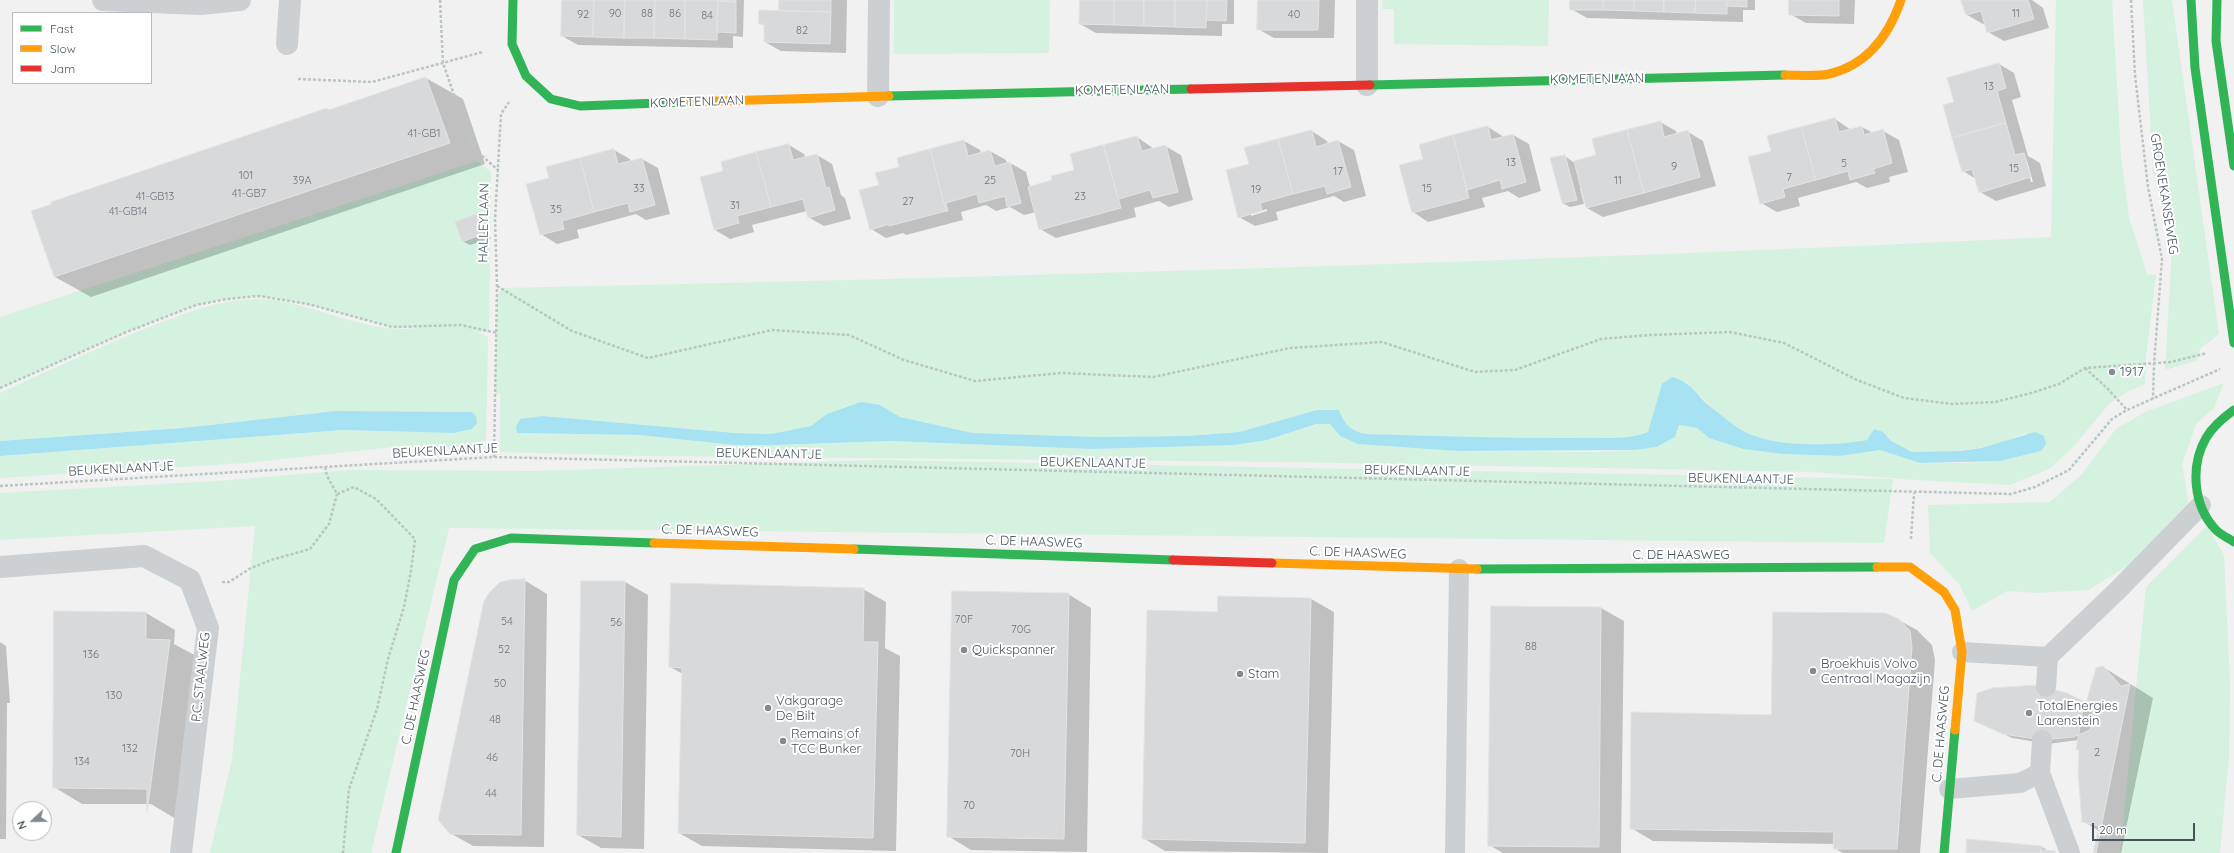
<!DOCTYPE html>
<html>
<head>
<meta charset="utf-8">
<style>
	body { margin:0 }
	#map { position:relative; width:2234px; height:853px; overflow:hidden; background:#f1f1f1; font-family:Quicksand,sans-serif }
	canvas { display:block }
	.legend { position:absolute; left:12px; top:12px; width:140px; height:72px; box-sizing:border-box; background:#fff; border:1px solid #b5babf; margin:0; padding:5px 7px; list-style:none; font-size:12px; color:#46535f }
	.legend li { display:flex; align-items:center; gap:8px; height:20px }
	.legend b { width:20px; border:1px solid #b5babf }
	.north { position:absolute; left:12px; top:801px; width:40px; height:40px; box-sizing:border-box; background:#fff; border:1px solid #b5babf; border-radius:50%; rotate:248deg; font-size:11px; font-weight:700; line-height:16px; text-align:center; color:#46535f }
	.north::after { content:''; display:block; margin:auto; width:14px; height:18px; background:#828a92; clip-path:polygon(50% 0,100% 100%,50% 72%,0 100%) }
	.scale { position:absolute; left:2092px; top:823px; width:103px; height:18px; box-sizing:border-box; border:2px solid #46535f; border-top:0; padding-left:5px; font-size:12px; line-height:14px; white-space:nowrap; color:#46535f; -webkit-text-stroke:3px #fff; paint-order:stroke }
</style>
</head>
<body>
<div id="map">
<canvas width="2234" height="853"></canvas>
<ul class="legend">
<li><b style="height:5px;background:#30b455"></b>Fast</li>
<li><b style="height:5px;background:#ff9f0a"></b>Slow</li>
<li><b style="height:5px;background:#e5322d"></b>Jam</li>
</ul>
<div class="north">N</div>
<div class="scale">20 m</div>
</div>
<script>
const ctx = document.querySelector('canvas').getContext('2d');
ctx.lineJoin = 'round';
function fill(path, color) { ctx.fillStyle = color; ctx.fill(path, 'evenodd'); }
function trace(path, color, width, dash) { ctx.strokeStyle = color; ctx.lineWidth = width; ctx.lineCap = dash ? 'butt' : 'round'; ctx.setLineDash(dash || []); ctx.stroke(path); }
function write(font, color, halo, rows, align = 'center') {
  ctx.font = font + ' Quicksand,sans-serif'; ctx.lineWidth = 4; ctx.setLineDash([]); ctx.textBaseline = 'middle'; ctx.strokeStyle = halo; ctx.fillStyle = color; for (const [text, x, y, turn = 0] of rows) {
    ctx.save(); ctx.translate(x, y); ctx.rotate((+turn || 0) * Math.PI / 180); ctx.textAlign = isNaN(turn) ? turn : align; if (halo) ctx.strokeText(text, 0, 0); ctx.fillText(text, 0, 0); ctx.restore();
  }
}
fill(new Path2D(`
	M894 0H1050L1049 53 894 54Z
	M1383 0H1549L1548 46 1394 44V9H1382Z
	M2056 0H2112L2121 155 2129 217 2147 274 2156 275 2146 357 2145 384 2127 392 2109 404 2076 444 2051 468 2010 485 1915 480 1813 472 1285 462 644 456 500 452V393L495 395 497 298 501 288C1018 277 1535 262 2051 237ZM1685 381C1706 401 1724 423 1752 435 1774 445 1843 448 1867 440 1873 438 1878 434 1883 432 1891 442 1898 448 1910 451 1917 453 1925 452 1932 452 1964 452 1995 447 2025 433L2041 451 2000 461 1967 463H1920L1880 450 1840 456 1783 454 1743 449 1709 438 1697 428 1678 425 1634 450 1597 452 1459 451 1340 436 1330 424H1316L1267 440 1235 445 1092 449 891 441 774 445H734L639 435 517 433 543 416 735 433 771 434 811 426 880 405 900 417 973 433 1097 437 1189 436 1239 432 1317 410H1339C1345 425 1350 430 1365 434 1433 436 1501 438 1569 438 1594 437 1624 441 1648 432Z
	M2143 0H2172L2219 334 2201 348 2196 361 2165 370 2172 248 2153 172Z
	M477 161 491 172 489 332H478L488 337 486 440 479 447H394L246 463 0 478V456L343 430 454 433 472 429V412L336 411 183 428 0 441V393C50 370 101 346 152 326 186 313 220 299 257 299 311 300 363 335 417 328L392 327 308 304 259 296 227 299 196 305 124 333 0 388V317Z
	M2224 383 2214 408 2196 424 2182 464 2189 504 2129 565 2088 590 2036 593 2007 591 1972 611 1959 584 1930 553 1928 505 2050 502 2082 474 2116 429 2145 412Z
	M881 460 1893 479 1884 543 449 528 371 853H210L232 759 255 526 0 540V493L216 481 350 470 532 471Z
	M2207 526 2224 555 2230 683 2229 757 2220 853H2120L2146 587Z`), '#d4f2df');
fill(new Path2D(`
	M1672 377C1695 384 1695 395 1712 408 1724 417 1738 430 1752 435 1782 447 1836 446 1867 440L1874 429 1883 432 1891 441 1912 452 1961 451 1981 448 2035 432 2044 436 2046 444 2041 451 2000 461 1920 463 1880 450 1840 456 1783 454 1743 449 1709 438 1697 428 1679 425 1675 437 1656 447 1634 450 1459 451 1358 444 1340 436 1330 424H1316L1267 440 1235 445 1092 449 891 441 774 445H734L639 435 517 433 516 427 520 419 543 416 735 433 771 434 811 426 827 414 861 402 880 405 900 417 973 433 1097 437 1189 436 1239 432 1317 410H1339C1345 425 1350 430 1365 434 1434 436 1503 438 1572 438 1596 437 1625 441 1648 432L1662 384Z
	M336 411 472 412 476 416 477 423 472 429 454 433 343 430 0 456V441L183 428Z`), '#a6e2f2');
fill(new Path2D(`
	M563 0H744L743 37 733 36V48L578 45 562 36Z
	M780 0H847L846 53 781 51 765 42V26L760 23 780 11Z
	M1081 0H1234V24H1222V36L1096 33 1080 24Z
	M1259 0H1335L1334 38H1274L1258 29Z
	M1571 0H1755V10H1743V22L1587 18 1571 9Z
	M1790 0H1855L1854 24 1806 23 1790 14Z
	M1962 0H2032L2043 8 2049 28 2004 41 1988 32 1985 23 1983 24 1967 15Z
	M1999 64 2014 73 2021 97 2012 100 2028 156 2040 163 2046 186 1996 201 1980 192 1976 179 1963 171 1955 102ZM2025 161H2027L2033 182H2031Z
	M426 78 463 99 485 164 91 297 55 277 327 109 330 110Z
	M1835 119 1851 130 1862 127 1873 133 1883 131 1899 140 1908 172 1889 177 1890 182 1867 188 1856 182 1798 198 1800 206 1777 212 1761 203 1772 152Z
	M1660 122 1676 131 1677 134 1688 132 1703 141 1716 186 1603 217 1587 208 1582 188H1580L1584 204 1570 207 1562 203 1565 156 1573 162 1597 156Z
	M1488 127 1504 137 1513 135 1529 144 1541 191 1519 198 1508 191 1482 198 1485 207 1428 222 1413 212 1424 160 1421 145Z
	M1312 131 1327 141 1328 144 1338 141 1354 150 1366 196 1344 202 1334 196 1276 212 1278 220 1255 226 1239 217 1250 165ZM1267 209V211L1251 216V214Z
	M1137 137 1154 149 1165 146 1181 155 1193 200 1169 207 1159 201 1134 208 1136 217 1056 238 1040 229 1036 212 1024 215 1010 207 996 211 986 205 961 212 963 220 906 235 903 233 886 238 871 229 880 186 901 168 964 141 980 150 981 153 990 151 1006 160 1007 164 1010 163 1026 172 1030 187 1053 181 1076 170 1071 155Z
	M789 145 804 154 806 158 817 155 832 164 841 195 845 198 851 219 824 226 808 217 807 211 752 225 754 232 730 239 715 230 724 172Z
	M614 150 630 159 631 162 642 159 658 168 670 214 646 220 636 214 577 230 579 238 557 244 541 234Z
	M476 215 484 220 491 239 470 245 462 241Z
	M524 580 547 594 544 847 473 846 450 833Z
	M582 582H625L648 595 644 849 601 848 578 835Z
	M863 589 886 602 885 648 900 656 896 851 702 846 679 833 683 674 670 667Z
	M1068 594 1091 608 1087 852 971 850 948 836Z
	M1219 597 1311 599 1334 612 1328 853 1165 851 1143 838 1218 613Z
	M1601 608 1624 621 1621 853H1503L1489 845Z
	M55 612 146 613 175 630 174 644 198 657 176 819 151 804H82L54 787Z
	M1893 617 1917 630 1932 645 1935 660 1920 853H1843L1834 848 1835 844 1653 841 1631 828Z
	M0 642 6 646 10 703H7L6 839H0Z
	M2103 667 2153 698 2121 853H2094L2099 831 2083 821 2080 751 2077 749 2079 740 2048 744 2012 738 1975 720 2087 704Z
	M2042 847 2050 852 2056 853H1967Z`), '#0003');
const building = new Path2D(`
	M562 0H594L593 37 561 36Z
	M594 0H625L624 38 593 37Z
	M625 0H655L654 38H624Z
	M655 0H685V39L654 38Z
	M685 0H718L717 40 685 39Z
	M718 0H736V2L718 1Z
	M779 0H831V12L779 11Z
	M1080 0H1114V25L1079 24Z
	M1114 0H1144V26L1114 25Z
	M1144 0H1175V27L1144 26Z
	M1175 0H1207L1206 28 1175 27Z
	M1207 0H1227L1226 21 1207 20Z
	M1258 0H1319L1318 30H1257Z
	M1570 0H1604L1603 10H1570Z
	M1604 0H1634V11L1603 10Z
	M1634 0H1664V12L1634 11Z
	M1664 0H1696L1695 13 1664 12Z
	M1696 0H1727V14L1695 13Z
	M1727 0H1747V7L1727 6Z
	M1789 0H1839V16L1789 15Z
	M1961 0H2028L2034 19 1987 33 1981 11 1966 15Z
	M718 1 736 2V33L717 32Z
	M759 10 831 12 830 44 764 42V24H759Z
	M1999 63 2006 88 1997 91 2006 123 1952 138 1943 105 1954 102 1947 78Z
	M426 77 450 143 54 277 31 211 52 204 51 202 327 108 328 110Z
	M1835 118 1839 132 1862 126 1864 135 1883 129 1892 163 1873 169 1875 173 1850 180 1848 171 1816 180 1801 127Z
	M1661 121 1664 137 1688 130 1700 177 1644 193 1627 130Z
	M2006 123 2015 155 2024 153 2031 177 1979 193 1972 169 1962 172 1952 138Z
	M1488 126 1491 140 1513 134 1526 182 1502 189 1500 180 1467 190 1453 135Z
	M1801 127 1816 180 1783 189 1785 197 1760 204 1748 157 1771 151 1767 136Z
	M1312 130 1316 147 1338 140 1351 187 1327 194 1325 186 1293 194 1278 139Z
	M1627 130 1644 193 1586 208 1574 161 1596 155 1592 139Z
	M1453 135 1469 198 1412 213 1399 165 1423 159 1419 145Z
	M1137 136 1142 151 1166 145 1178 192 1153 198 1150 190 1118 199 1104 145Z
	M1278 139 1293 194 1260 203 1262 211 1238 218 1226 170 1249 164 1244 148Z
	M964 140 968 156 990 150 995 166 1010 162 1021 203 1007 207 1005 196 979 203 977 194 946 203 948 211H946L930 149Z
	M789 144 793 160 817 154 826 188 829 187 835 210 808 218 803 199 771 207 756 152Z
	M1103 145 1121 208 1039 230 1028 187 1052 180 1051 176 1074 170 1070 154Z
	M614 149 618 164 642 158 655 205 630 212 628 203 594 212 580 158Z
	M930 149 946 211 889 226V224L870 230 859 190 879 185 875 173 899 167 897 158Z
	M756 152 771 207 737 216 739 223 714 230 700 177 723 171 721 162Z
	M1565 155 1577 200 1562 203 1550 158Z
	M580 158 594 212 562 221 564 229 540 235 526 184 549 178 546 167Z
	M476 214 483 234 462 242 455 222Z
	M525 579 521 835 450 834 438 820 484 601 489 593 500 582 509 580Z
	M581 581H625L621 837 577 835Z
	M671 583 864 588 863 642H878L873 838 678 833 682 668 669 667Z
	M952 591 1069 593 1064 839 947 837Z
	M1218 596 1311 598 1305 843 1142 839 1147 610 1217 612Z
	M1491 606 1601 607 1599 847 1488 846Z
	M54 611 146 612V639L170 640 147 813V789L53 788Z
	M1773 612 1885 613 1899 619 1910 631 1912 647 1897 849H1833L1834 832 1630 829 1631 712 1771 715Z
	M2103 666 2121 686 2130 684 2096 853H2093L2099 826 2082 822 2078 772 2079 750H2076L2084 703H2086L2096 668Z
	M2037 685 2067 693 2093 706 2090 730 2073 737 2042 740 2003 734 1974 721 1977 693 1993 688Z
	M1967 839 2042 846 2041 853H1966Z
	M2041 850 2055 851V853H2041Z`);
fill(building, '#d8d9db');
trace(building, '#e2e3e4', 1);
trace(new Path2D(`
	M440 0 443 63 472 147 498 170
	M2131 0 2135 75 2148 187 2162 259 2154 364 2153 399
	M298 79 372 82 483 52
	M497 286 572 331 648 358 772 330 849 335 904 360 975 381 1061 373 1153 377 1290 348 1382 342 1475 372 1515 370 1601 339 1649 335 1730 332 1784 343 1857 380 1904 398 1952 404 1995 402 2028 394 2059 384 2085 368 2171 362 2207 353
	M2085 368 2107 388 2127 410
	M0 388 124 333 196 305 227 299 259 296 308 304 392 327 461 325 497 333
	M494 457 497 286 495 219 501 114 509 102
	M325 467 327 476 337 494 354 487 376 499 415 539 411 571 404 607 388 659 377 709 349 789 343 853
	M0 486 494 457 2011 494 2035 487 2069 470 2112 419 2127 410 2220 369
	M1911 539 1914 493
	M222 582H229L251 568 271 560 310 549 329 524 337 494`), '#bac6c2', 2.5, [3, 2]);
trace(new Path2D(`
	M1962 652 2048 657
	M2046 687 2048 657 2119 589 2201 505
	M2042 740 2040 773 2070 853
	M1949 789 2020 783 2040 773
	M1455 853 1459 569`), '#ccd0d2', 20);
trace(new Path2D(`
	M103 0 200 4 240 0
	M287 44 290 0
	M1367 85V0
	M878 96 879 0
	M0 567 144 556 190 580 208 628 181 853`), '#ccd0d2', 22);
trace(new Path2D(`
	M513 0 512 44 526 76 551 99 580 106 686 102
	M2191 0 2195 68 2234 343
	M2217 0 2216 41 2234 166
	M1370 85 1785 75
	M889 96 1191 89
	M2234 410C2223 418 2213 426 2206 438 2190 466 2193 506 2216 530 2221 535 2228 538 2234 542
	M854 549 1173 560
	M1477 569 1877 567
	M396 853 454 580 475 549 511 538 654 543
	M1944 853 1955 730`), '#30b455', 9);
trace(new Path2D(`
	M1785 75C1799 75 1815 77 1829 74 1867 65 1889 35 1901 0
	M686 102 889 96
	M654 543 854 549
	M1272 563 1477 569
	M1877 567H1910L1944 592 1955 610 1962 652 1955 730`), '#ff9f0a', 9);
trace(new Path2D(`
	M1191 89 1370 85
	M1173 560 1272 563`), '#e5322d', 9);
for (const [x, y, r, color] of [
	[2112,372,4,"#828a92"],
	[964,650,4,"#828a92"],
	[1813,671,4,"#828a92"],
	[1240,674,4,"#828a92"],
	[768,708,4,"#828a92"],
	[2029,713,4,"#828a92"],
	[783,741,4,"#828a92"]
]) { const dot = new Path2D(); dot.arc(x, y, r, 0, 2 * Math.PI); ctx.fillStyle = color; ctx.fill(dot); trace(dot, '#fff', 1.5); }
write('11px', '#6c767f', null, [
	["90",615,14],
	["88",647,14],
	["86",675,14],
	["11",2016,14],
	["92",583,15],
	["40",1294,15],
	["84",707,16],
	["82",802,31],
	["13",1989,87],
	["41-GB1",424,134],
	["13",1511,163],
	["5",1844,164],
	["9",1674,167],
	["15",2014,169],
	["17",1338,172],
	["101",246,176],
	["7",1789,178],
	["39A",302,181],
	["25",990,181],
	["11",1618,181],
	["33",639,189],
	["15",1427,189],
	["19",1256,190],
	["41-GB7",249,194],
	["41-GB13",155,197],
	["23",1080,197],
	["27",908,202],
	["31",735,206],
	["35",556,210],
	["41-GB14",128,212],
	["70F",964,620],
	["54",507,622],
	["56",616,623],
	["70G",1021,630],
	["88",1531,647],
	["52",504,650],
	["136",91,655],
	["50",500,684],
	["130",114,696],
	["48",495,720],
	["132",130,749],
	["2",2097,753],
	["70H",1020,754],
	["46",492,758],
	["134",82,762],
	["44",491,794],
	["70",969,806]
]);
write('13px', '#46535f', '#fff', [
	["KOMETENLAAN",1597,79,-1],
	["KOMETENLAAN",1122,90,-1],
	["KOMETENLAAN",697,102,-2],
	["GROENEKANSEWEG",2164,194,81],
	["HALLEYLAAN",484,223,-89],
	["BEUKENLAANTJE",445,451,-3],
	["BEUKENLAANTJE",769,454,1],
	["BEUKENLAANTJE",1093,463,1],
	["BEUKENLAANTJE",121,469,-3],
	["BEUKENLAANTJE",1417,471,1],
	["BEUKENLAANTJE",1741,479,1],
	["C. DE HAASWEG",710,531,2],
	["C. DE HAASWEG",1034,542,2],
	["C. DE HAASWEG",1358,553,2],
	["C. DE HAASWEG",1681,555],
	["P.C. STAALWEG",201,677,-84],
	["C. DE HAASWEG",416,697,-78],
	["C. DE HAASWEG",1941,734,-85]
]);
write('13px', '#46535f', '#fff', [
	["1917",2120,372],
	["Quickspanner",972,650],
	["Broekhuis Volvo",1821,664],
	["Centraal Magazijn",1821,679],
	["Stam",1248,674],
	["Vakgarage",776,701],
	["De Bilt",776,716],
	["TotalEnergies",2037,706],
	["Larenstein",2037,721],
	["Remains of",791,734],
	["TCC Bunker",791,749]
], 'left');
</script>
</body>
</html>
